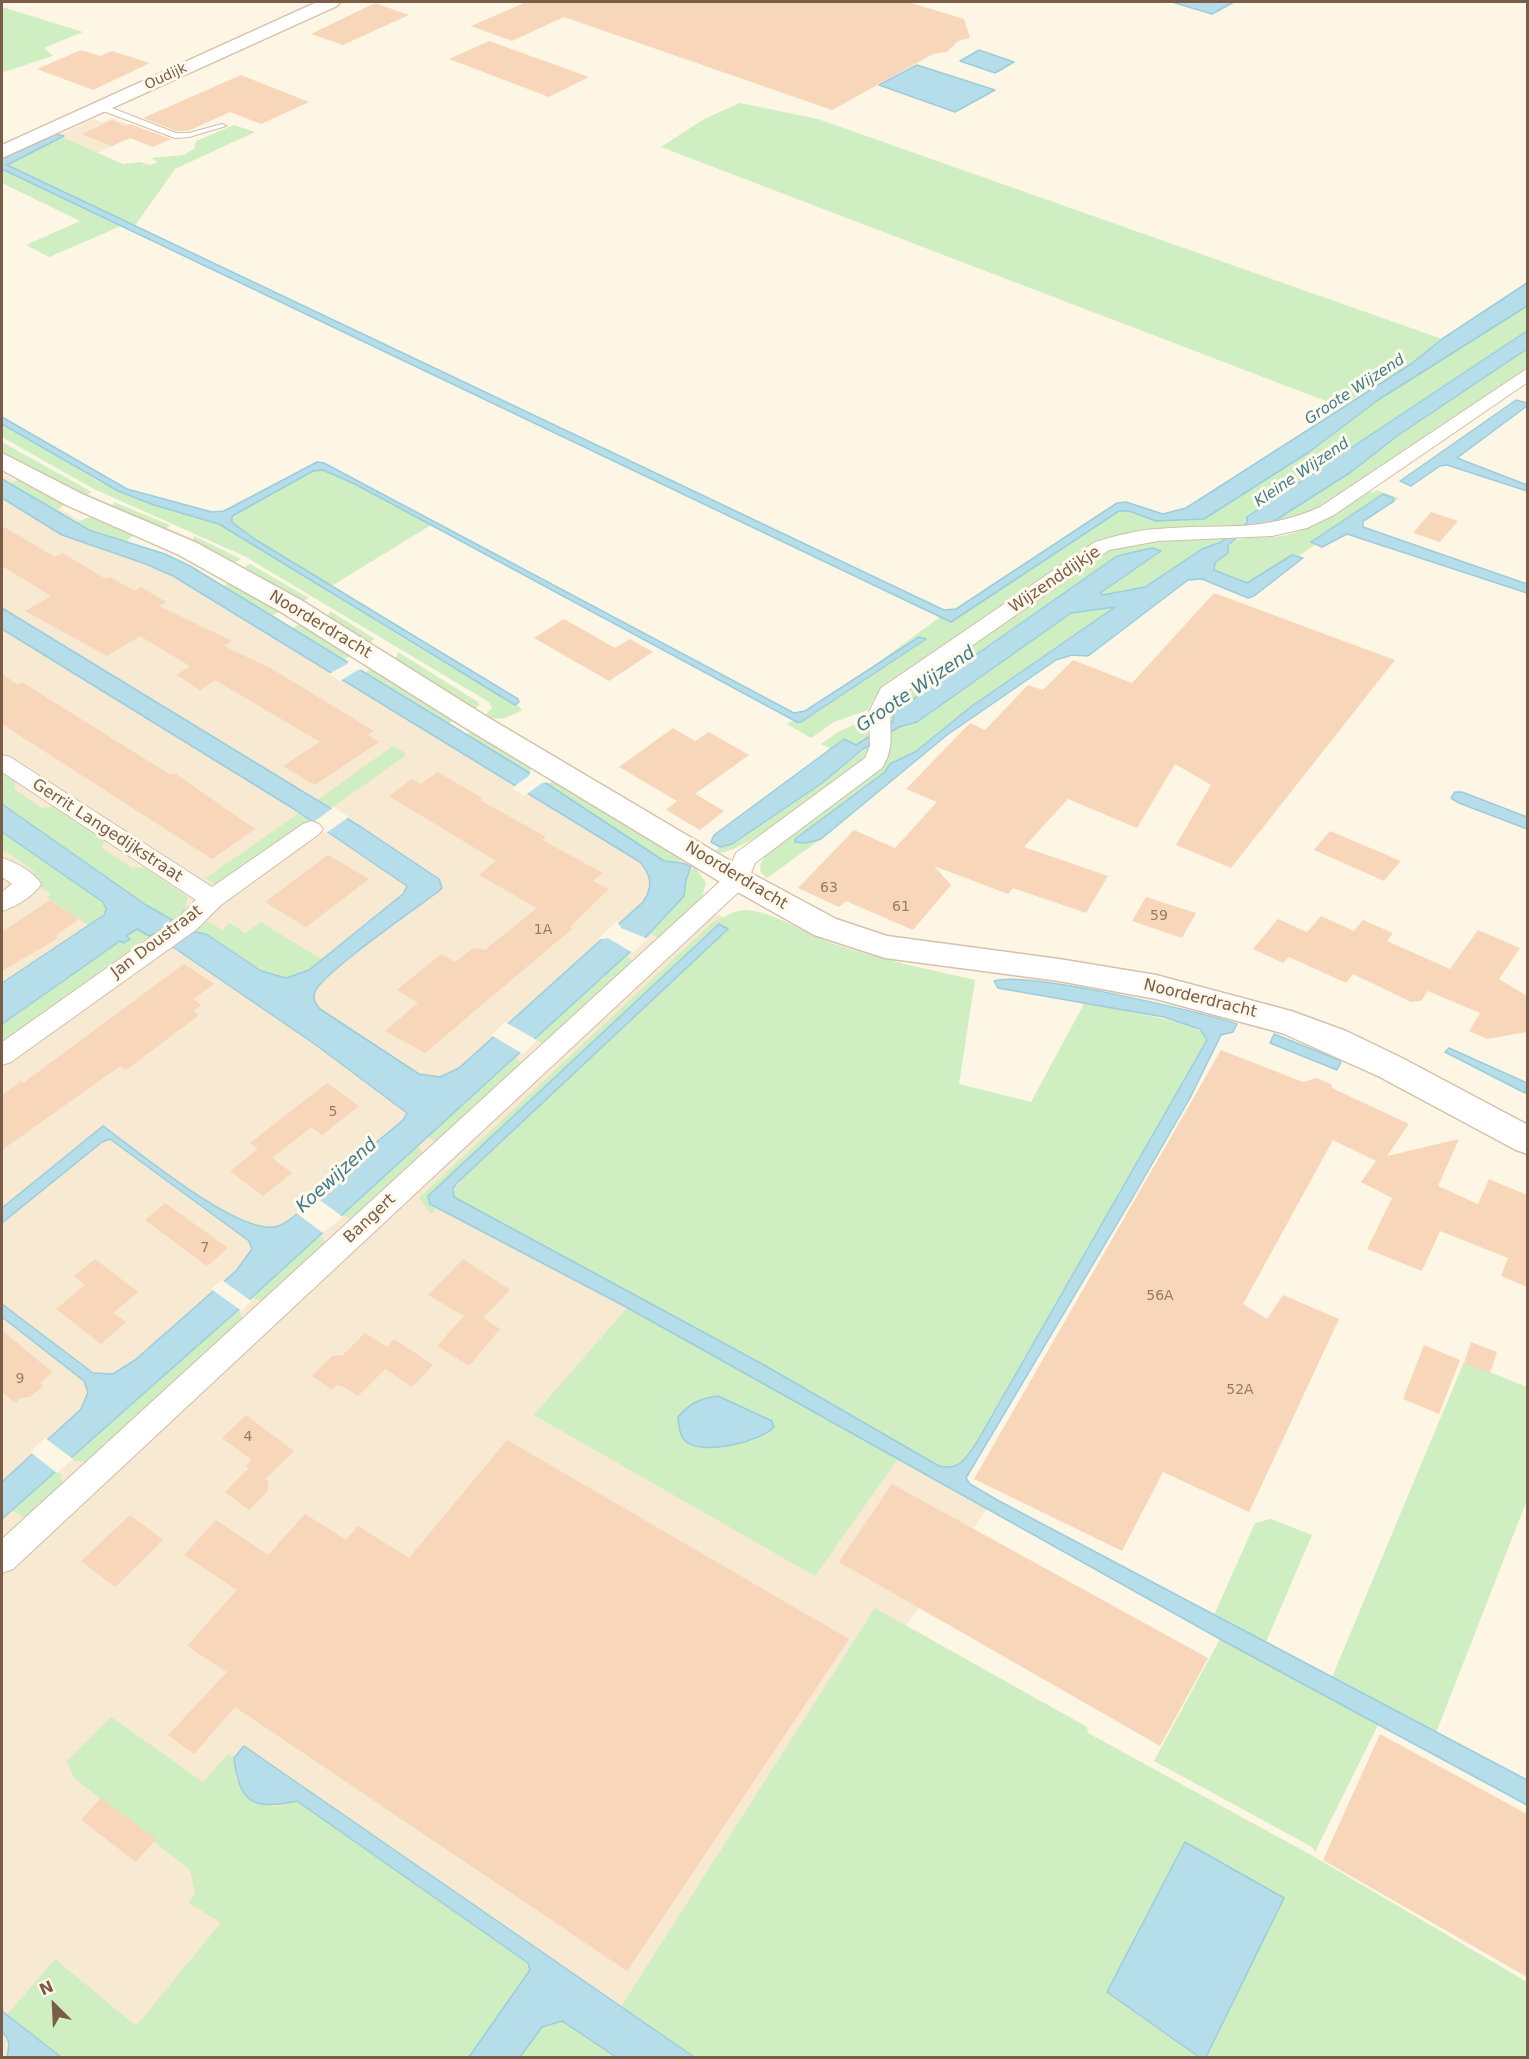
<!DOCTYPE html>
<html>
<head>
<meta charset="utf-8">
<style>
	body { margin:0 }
	#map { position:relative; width:1529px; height:2059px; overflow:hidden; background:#fef6e4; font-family:"DejaVu Sans",sans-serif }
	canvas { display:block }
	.frame { position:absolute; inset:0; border:3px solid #7a5d47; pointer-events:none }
	.north { position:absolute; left:24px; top:1975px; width:60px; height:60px; -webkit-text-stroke:4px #fff9ec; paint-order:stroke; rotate:336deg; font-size:16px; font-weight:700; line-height:24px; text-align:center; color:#7a5d47 }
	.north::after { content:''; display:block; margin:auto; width:21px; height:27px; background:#7a5d47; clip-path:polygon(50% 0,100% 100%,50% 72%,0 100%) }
</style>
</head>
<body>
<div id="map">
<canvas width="1529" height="2059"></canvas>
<div class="frame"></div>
<div class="north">N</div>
</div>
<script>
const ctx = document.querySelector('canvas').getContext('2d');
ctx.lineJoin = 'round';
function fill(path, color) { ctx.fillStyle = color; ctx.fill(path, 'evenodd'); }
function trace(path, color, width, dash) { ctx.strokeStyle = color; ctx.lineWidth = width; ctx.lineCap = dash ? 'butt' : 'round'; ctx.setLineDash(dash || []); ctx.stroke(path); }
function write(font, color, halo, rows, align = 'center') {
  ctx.font = font + ' "DejaVu Sans",sans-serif'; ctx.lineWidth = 6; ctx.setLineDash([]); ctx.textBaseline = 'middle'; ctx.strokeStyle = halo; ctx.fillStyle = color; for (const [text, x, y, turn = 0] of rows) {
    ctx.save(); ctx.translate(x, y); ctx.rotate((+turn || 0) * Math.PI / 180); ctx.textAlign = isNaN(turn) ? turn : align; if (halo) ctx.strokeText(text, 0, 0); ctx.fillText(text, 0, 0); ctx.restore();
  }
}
fill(new Path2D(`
	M112 118 145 131 98 153 62 137V134L94 119 102 122Z
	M2 473 640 862 650 879 649 892 736 921 462 1191 991 1503 619 2039 646 2057H2Z`), '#f7e9d2');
fill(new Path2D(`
	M2 7 83 32 44 48 53 56 4 72 2 71Z
	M740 103 818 119 1442 339 1411 364 1337 409 1331 403 661 147 704 119Z
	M234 125 255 132 175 169 134 227 7 165 62 137 123 164 140 162 150 165 158 162 151 158 184 155 194 149 196 141Z
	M2 169 121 226 49 257 26 245 80 221 2 183Z
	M1527 306V331L1247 517V523L1237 530 1132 533 1107 539 899 679 873 700 868 710 834 722 811 738 787 724 842 689 940 617 953 621 1119 511H1129L1149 519H1204L1309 452 1378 400Z
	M1527 349V365L1522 373 1304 518 1271 523 1351 472 1397 436Z
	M2 424 98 481 131 497 212 521 321 465 431 525 325 590 439 660 517 704 522 710C508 717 500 723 485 715L492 708 489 702 244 556 94 489 2 437Z
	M2 442 92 492 85 496 2 451Z
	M18 480 64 505 55 511 9 483Z
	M1376 490 1399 498 1366 521H1362L1394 501 1312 542 1316 544 1299 556 1292 555 1253 581 1247 583 1214 570 1215 563 1228 553V545C1242 534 1264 539 1282 536 1311 531 1341 507 1368 491L1373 493Z
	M114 502 170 525 164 530 111 508Z
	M89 517 133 535 126 542 75 523Z
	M194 536 241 559 234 563 192 543Z
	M1226 539 1202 549 1145 587 1103 595 1099 593 1159 553 1152 548 1117 556 907 702 894 713 893 722 887 726 894 698 1108 550 1141 541Z
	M250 564 309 598 300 603 242 569Z
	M230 582 280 611 272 616 224 586Z
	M1113 605 1116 607 972 706 915 752 890 764 885 772 795 839 806 843 821 839 767 878 761 873 760 866 765 854 805 821 888 734 899 727 918 722 1071 613Z
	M330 611 375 639 367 644 327 619Z
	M301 623 351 656 345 659 293 628Z
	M398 652 478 702 479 705 475 709 395 660Z
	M372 668 456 720 449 723 366 672Z
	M853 725 869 727 870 736 856 745 839 744 832 749 821 744 838 732Z
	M474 731 532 766 530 773 466 734Z
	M871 744 868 756C844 774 737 862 714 852L720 847 732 844 822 783Z
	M393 746 405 753V756L330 809 316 801Z
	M2 773 15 782 14 789 42 808 53 807 104 841 102 848 132 868 143 867 188 897 184 912 174 919 146 905 2 804Z
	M557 781 687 860 669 863 664 861 546 783Z
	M299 813 313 822 221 883 215 885 206 878Z
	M2 832 103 902C109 915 97 919 88 925L47 897 51 894 30 880 34 871 5 851 2 852Z
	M694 865 706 883 702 897 659 938 651 934 644 939 684 896 686 880Z
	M745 910C776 912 803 933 831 943 878 959 927 969 975 980L959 1084 1031 1102 1085 1002 1192 1025 1206 1036V1043L977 1442C965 1458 960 1471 939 1466L764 1365 458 1201 452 1193 468 1173 727 928 718 925 428 1196 430 1204 436 1209 431 1214 419 1198 713 922 734 912Z
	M208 921 222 930 230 923 245 933 261 922 322 960C314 967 305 974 295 977 266 983 219 946 195 932Z
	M137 929 149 936 2 1043V1024Z
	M630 951 632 952 627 957 634 961 543 1044 535 1039Z
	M521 1052 516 1059 524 1063 436 1142 427 1137Z
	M418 1146 424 1154 354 1219 341 1215Z
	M320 1234 327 1245 265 1301 249 1298Z
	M627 1308 899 1457 815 1576 534 1415ZM759 1416 772 1420 769 1434 720 1448H702Z
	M239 1309 243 1321 89 1462 75 1461 70 1457Z
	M1464 1362 1527 1387V1500L1436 1733 1332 1677Z
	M56 1470 61 1474 63 1487 28 1518 22 1517 12 1510Z
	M1271 1519 1312 1535 1266 1642 1214 1615 1255 1523Z
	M875 1608 1087 1727 1088 1733 1313 1856 1527 1982V2057H1206L1284 1898 1108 1992 1199 2057H694L621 2007Z
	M1220 1639 1378 1725 1315 1852 1312 1847 1154 1761Z
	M111 1717 203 1782 228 1754 234 1758 236 1780 273 1807 297 1801 525 1960 530 1970 469 2057H61L7 2015 55 1959 136 2026 221 1923 189 1903 195 1893 190 1870 74 1778 67 1761Z
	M562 2021 568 2024 616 2057 520 2058 542 2027Z`), '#cfeec1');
const water = new Path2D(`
	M1172 2H1234L1212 14Z
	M979 50 1014 62 995 73 960 61Z
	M917 65 995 90 955 112 879 85Z
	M56 134 64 136 7 165 944 610 956 609 1117 503 1126 502 1163 514 1186 508 1411 364 1442 339 1527 283V306L1378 400 1309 452 1204 519 1156 521 1129 511H1119L951 622 2 169V159Z
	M1527 331V349L1397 436 1351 472 1271 523 1253 525 1228 545V553L1215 563 1214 570 1247 583 1292 555 1303 558 1254 596 1248 598 1202 579 1188 580 1088 656 1072 655 1056 660 947 735 821 839 806 843 795 842V839L885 772 890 764 915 752 972 706 1115 607 1071 613 917 722 899 727 863 749 822 783 732 844 720 847 711 842 714 835 844 739 856 745 893 722 894 713 907 703 1117 556 1152 548 1161 551 1100 593 1103 595 1145 587 1202 549 1221 542 1247 523V517Z
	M1516 400 1527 403V406L1457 458 1527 485V491L1447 465 1440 466 1411 486 1400 481Z
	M2 417 127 489 212 512 224 511 317 462 324 463 794 713 805 711 919 637 926 639 801 722H797L355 484 323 470 313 471 232 516V522L256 540 518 699 519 702 515 705 219 524 154 505 118 491 2 424Z
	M2 479 89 530 165 554 190 566 546 783 664 861 683 863 691 867 686 880 684 896 644 939 239 1309 2 1519V1482L81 1409 88 1392 84 1381 2 1317V1304L93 1373 113 1374 135 1360 236 1271 252 1249 249 1241 110 1139 102 1142 2 1223V1208L103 1126C135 1149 242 1239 278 1226 294 1220 304 1206 316 1194 343 1168 374 1145 403 1120L407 1113 316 1045 173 947 153 934 149 936 137 929 126 936 130 939 124 943 120 941 2 1024V983L104 915 106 909 103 902 2 832V804L146 905 194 932 206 934 261 971 286 978 309 970 403 894 407 886 294 809 2 629V608L361 827 439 879 442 888 439 891C419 906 320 975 315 992 312 999 316 1004 320 1009L419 1074 440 1077 459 1068 643 902C653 887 652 876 640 862L173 576 146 564 62 535 2 498Z
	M1383 494 1393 498 1394 501 1363 521V527L1527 584V593L1347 534 1322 547 1311 542Z
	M1455 792H1462L1527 817V829L1459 803 1451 798Z
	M719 924 728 929 457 1183 453 1189 454 1197 764 1365 939 1466C960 1471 966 1458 977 1442L1207 1040 1200 1029 1164 1017 998 988 994 981C1027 971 1198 1011 1237 1024L1233 1032 1221 1035 1190 1098 1133 1197 966 1478 970 1484 999 1501 1527 1780V1805L1220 1639 628 1308 430 1204 428 1196Z
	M1274 1034 1339 1060 1341 1062 1337 1070 1270 1043Z
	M1449 1048 1527 1083 1525 1093 1445 1052Z
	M718 1396 772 1421 774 1427C762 1441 705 1455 688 1443 679 1437 679 1426 678 1417 690 1403 701 1398 718 1396Z
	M244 1746 694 2057H616L562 2021 542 2027 520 2057H469L530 1970 528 1963 297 1801C254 1810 239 1804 234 1758Z
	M1185 1842 1284 1898 1206 2057H1199L1107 1992Z
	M2 2011 7 2015 61 2057H7C9 2046 11 2040 2 2032Z`);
fill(water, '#b6deea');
trace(water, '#9bcddd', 1.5);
fill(new Path2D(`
	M350 659 367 669 358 670 340 681 329 674 347 664Z
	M531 770 550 782 542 783 524 796 512 788 529 776Z
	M334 807 349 817 326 833 311 824Z
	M617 921 621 928 648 939 633 953 608 938 597 940Z
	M505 1022 535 1039 537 1041 523 1054 491 1035Z
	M313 1195 343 1217 323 1233 295 1212Z
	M222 1280 251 1301 242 1311 211 1289Z
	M45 1438 73 1459 57 1473 30 1452Z`), '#fef6e4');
fill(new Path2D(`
	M526 2H908L964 19 970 38 958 41 947 52 933 54 832 110 564 17 512 41 471 26Z
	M375 3 409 15 343 45 311 34Z
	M489 41 589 77 549 97 449 59Z
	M81 50 100 56 112 51 150 63 93 90 37 69Z
	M241 75 309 102 261 124 230 112 188 131H176L143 118Z
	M112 120 125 126 130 124 171 139 153 147 130 138 112 146 82 134Z
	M1431 512 1458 521 1440 542 1413 533Z
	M2 526 55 557 62 553 106 579 110 577 135 591 141 587 166 602 159 606 232 641 224 646 272 669 374 731 368 735 379 742 315 785 283 766 320 742 215 680 200 690 177 675 190 666 140 636 107 656 25 611 51 596 2 566Z
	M1214 593 1395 660 1231 868 1176 845 1211 785 1175 764 1137 828 1068 799 1024 847 1108 876 1086 913 1013 888 1008 894 934 866 951 885 913 930 846 901 839 907 798 888 854 830 895 848 937 802 906 789 970 723 985 730 1028 685 1043 690 1073 660 1132 683Z
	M564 619 615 648 630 639 653 652 609 681 534 638Z
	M2 674 18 685 22 682 169 774H176L255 829 212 859 2 724Z
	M673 728 695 741 709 732 749 755 695 794 724 811 700 830 666 810 677 801 619 767Z
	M438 772 482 798 480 800 487 804 546 837 542 840 603 873 593 881 609 889 570 927 573 928 425 1053 385 1031 418 1003 397 990 441 954 455 962 473 948 485 950 537 908 479 875 496 861 389 796 412 779 421 784Z
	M1330 831 1401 861 1384 881 1314 850Z
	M328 855 369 879 306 927 265 902Z
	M1146 897 1196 913 1182 938 1132 921Z
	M50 900 79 919 55 936 58 938 2 971V932Z
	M1321 916 1354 931 1363 920 1393 933 1387 941 1450 969 1478 930 1520 948 1499 979 1527 996V1032L1487 1039 1469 1031 1480 1013 1428 991 1421 1001 1411 1002 1353 974 1346 983 1289 957 1283 963 1253 949 1278 919 1307 932Z
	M184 964 214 984 193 999 201 1005 193 1011 199 1015 126 1070 120 1066 2 1150V1095L21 1081 23 1083Z
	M1221 1050 1303 1082 1316 1078 1331 1084 1332 1088 1409 1124 1387 1156 1459 1139 1438 1186 1478 1204 1489 1179 1527 1195V1287L1501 1276 1508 1258 1440 1231 1422 1271 1367 1249 1392 1198 1361 1182 1376 1161 1333 1140 1243 1304 1267 1319 1283 1295 1339 1319 1249 1512 1163 1472 1122 1551 974 1479Z
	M327 1083 359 1106 322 1135 311 1127 272 1158 292 1173 263 1196 230 1171 258 1149 250 1143Z
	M165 1203 228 1248 207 1266 145 1220Z
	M95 1259 138 1292 113 1313 126 1322 101 1344 56 1309 85 1285 74 1276Z
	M463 1259 510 1290 483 1318 500 1329 469 1366 437 1346 464 1316 428 1295Z
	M2 1330 52 1372 40 1383 43 1386 30 1397 21 1398 15 1403 2 1392Z
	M365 1333 387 1347 394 1339 433 1365 412 1387 385 1369 358 1396 342 1386 337 1385 332 1390 312 1376 332 1356 343 1355Z
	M1471 1342 1497 1352 1490 1373 1464 1363Z
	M1424 1345 1460 1360 1439 1414 1403 1399Z
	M246 1415 294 1451 265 1479 268 1481V1491L249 1510 225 1492 249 1468 246 1466 252 1460 222 1438Z
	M507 1440 849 1639 627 1971 235 1707 194 1754 168 1735 227 1672 187 1646 237 1590 184 1555 216 1520 268 1555 305 1514 346 1540 358 1526 409 1558Z
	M892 1484 1208 1658 1160 1746 839 1562Z
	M130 1515 163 1540 115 1587 81 1561Z
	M1380 1734 1527 1814V1977L1323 1860Z
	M101 1798 156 1839 136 1862 81 1820Z`), '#f7d6b9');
const lane = new Path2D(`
	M98 105H104L176 133H189L222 124 226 126 189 137 175 138 98 109Z`);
const street = new Path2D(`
	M1528 368V382L1334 515 1307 528 1272 536 1158 541 1109 550 897 698C882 721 900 740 882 768L755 863 746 885 13 1569 2 1573V1539L727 875 736 853 865 758 870 746 869 712 881 688 1095 542C1116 536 1136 530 1158 529 1221 523 1259 534 1320 507Z
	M2 755 10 757 212 887 303 824 311 821 319 824 323 829 319 834 221 905 197 929 11 1062 2 1065V1042L179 917 196 900 2 772Z
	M2 858C15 862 34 872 41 884 34 896 15 907 2 911V892L12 884 2 877Z`);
const secondary = new Path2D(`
	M317 2H340L337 6 2 158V145Z
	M2 453 84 495 197 543 301 600 484 715 749 872 836 919 887 936 1059 959 1156 975 1291 1011 1346 1031 1402 1058 1528 1125V1154L1516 1150 1378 1076 1282 1033 1156 999 1059 981 885 958 814 935 727 886 464 727 281 612 179 555 66 505 2 470Z`);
trace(lane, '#d1bea9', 2);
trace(street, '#d1bea9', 2);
trace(secondary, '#d7c1a9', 3);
fill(lane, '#fff');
fill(street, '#fff');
fill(secondary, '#fff');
write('14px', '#7a5d47', '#fff9ec', [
	["Oudijk",166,77,-25]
]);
write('14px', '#997b64', null, [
	["63",829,888],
	["61",901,907],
	["59",1159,916],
	["1A",543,930],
	["5",333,1112],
	["7",205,1248],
	["56A",1160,1296],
	["9",20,1379],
	["52A",1240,1390],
	["4",248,1437]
]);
write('italic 15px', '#3e7b90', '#fff9ec', [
	["Groote Wijzend",1355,390,-33],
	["Kleine Wijzend",1302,473,-34]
]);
write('16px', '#7a5d47', '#fff9ec', [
	["Wijzenddijkje",1055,580,-34],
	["Noorderdracht",320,625,31],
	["Gerrit Langedijkstraat",107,831,33],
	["Noorderdracht",736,876,31],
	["Jan Doustraat",157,942,-37],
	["Noorderdracht",1200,999,14],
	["Bangert",370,1219,-43]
]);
write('italic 18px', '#3e7b90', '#fff9ec', [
	["Groote Wijzend",916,690,-34],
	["Koewijzend",337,1176,-42]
]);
</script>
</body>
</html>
